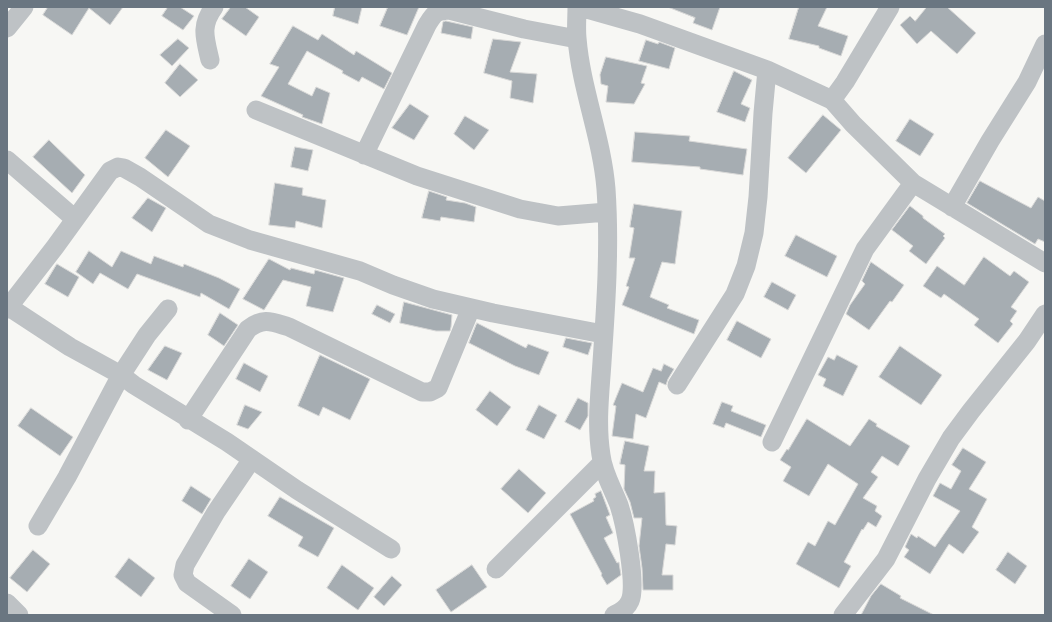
<!DOCTYPE html>
<html>
<head>
<meta charset="utf-8">
<style>
	body { margin:0 }
	#map { position:relative; width:1052px; height:622px; overflow:hidden; background:#f7f7f4; font-family:"Open Sans",sans-serif }
	canvas { display:block }
	.frame { position:absolute; inset:0; border:8px solid #6a7681; pointer-events:none }
</style>
</head>
<body>
<div id="map">
<canvas width="1052" height="622"></canvas>
<div class="frame"></div>
</div>
<script>
const ctx = document.querySelector('canvas').getContext('2d');
ctx.lineJoin = 'round';
function fill(path, color) { ctx.fillStyle = color; ctx.fill(path, 'evenodd'); }
function trace(path, color, width, dash) { ctx.strokeStyle = color; ctx.lineWidth = width; ctx.lineCap = dash ? 'butt' : 'round'; ctx.setLineDash(dash || []); ctx.stroke(path); }
const building = new Path2D(`
	M48 7H123L110 25 89 8 72 35 43 15Z
	M168 7H180L194 16 183 30 162 16Z
	M231 7H245L259 17 246 36 222 19Z
	M335 7H362L358 24 333 16Z
	M388 7H419L407 35 380 26Z
	M668 7H720L712 30 693 23 695 18Z
	M799 7H827L818 26 848 36 841 56 819 48V46L789 39Z
	M927 7H947L976 33 957 54 931 31 917 44 900 25 910 16 915 21Z
	M446 21 473 27 471 39 441 33 443 22Z
	M293 26 318 40 322 34 354 55 356 51 392 73 384 89 362 77 359 82 342 73 343 71 307 51 288 84 312 96 316 87 330 93 322 124 302 117 303 115 261 96 279 67 270 64Z
	M178 39 189 48 172 66 160 55Z
	M493 39 521 42 510 72 537 74 533 103 510 98 512 81 484 73Z
	M646 40 658 44 659 42 675 48 669 69 639 61Z
	M606 57 647 66 641 83 645 84 634 104 606 102 608 86 601 84 600 75Z
	M180 64 198 80 180 97 165 83Z
	M734 71 752 80 741 104 750 108 745 122 717 112Z
	M410 104 429 116 414 140 392 128Z
	M823 115 841 130 806 173 788 158Z
	M465 116 489 130 474 150 454 134Z
	M910 119 934 134 920 156 896 141Z
	M166 130 190 146 168 177 145 158Z
	M635 132 690 136 689 141 747 149 743 175 700 169V167L632 162Z
	M49 140 85 175 72 193 33 157Z
	M295 147 313 150 308 171 291 167Z
	M980 181 1031 208 1038 197 1045 201V242L1038 239 1035 244 967 203Z
	M275 183 303 188 302 195 326 200 322 228 296 221 295 228 269 225Z
	M429 191 447 197 446 200 465 203 476 207 474 222 441 217 440 221 422 218Z
	M148 198 166 208 152 232 132 218Z
	M634 204 682 211 675 264 662 262 650 297 669 305 667 308 699 320 694 334 622 305 629 287 626 286 635 258H629L634 228 630 227Z
	M910 206 923 216V218L945 234 943 236 945 238 926 264 909 251 913 246 892 230Z
	M796 235 837 256 827 277 785 256Z
	M89 251 112 267 121 251 151 264 154 256 183 267 184 264 219 278 240 289 229 309 201 293 200 297 137 274 128 289 100 273 93 284 76 272Z
	M984 257 1010 276 1014 271 1029 282 1011 307 1017 311 1010 321 1013 324 998 343 974 325 979 319 944 294 941 298 923 286 937 266 964 285Z
	M269 259 290 270 291 268 314 274 315 270 344 278 333 312 306 306 311 287 283 280 264 310 243 299Z
	M871 262 904 285 892 302 890 301 869 330 846 314 850 305 865 284 862 281Z
	M57 264 79 277 68 297 45 284Z
	M772 282 796 295 788 310 764 297Z
	M404 302 452 315 451 327 450 331H436L400 323Z
	M377 305 395 314 390 323 372 314Z
	M220 313 238 325 224 346 208 335Z
	M737 321 771 339 761 358 727 340Z
	M477 323 526 348 528 344 549 352 539 375 515 366 469 343Z
	M566 338 592 343 588 355 563 347Z
	M165 346 182 353 167 380 148 370Z
	M900 346 942 375 921 405 879 377Z
	M320 355 370 379 350 420 323 407 319 416 298 406Z
	M837 355 858 366 843 396 823 386 826 379 818 375 828 357 834 360Z
	M244 363 268 376 260 392 236 379Z
	M664 364 674 369 668 379 666 385 659 382 646 418 636 414 633 439 612 436 616 406 613 405 622 383 643 392 653 368 661 371Z
	M490 391 511 407 497 426 476 410Z
	M578 398 588 403V416L580 430 565 422Z
	M722 402 733 406 731 411 766 425 761 437 726 423 724 428 713 424Z
	M245 405 262 412 248 429 237 425Z
	M539 405 557 415 544 439 526 430Z
	M31 408 73 437 60 456 18 426Z
	M807 419 850 446 869 419 877 424 876 426 910 446 898 466 882 456 871 472 878 477 863 498 877 506 875 511 882 516 876 527 868 522 863 530 862 529 844 562 851 566 839 588 796 564 808 542 815 546 828 521 835 525 858 484 828 464 809 496 783 481 791 467 780 460 787 449 788 450Z
	M625 441 649 446 644 471H655L654 493 665 492 666 525 677 526 675 545 666 544 662 575H673V590H643L642 568 639 546 642 518H634L630 502 624 489 625 465 620 464Z
	M963 448 986 462 969 489 987 499 972 527 979 532 963 554 949 544 930 574 904 557 909 550 905 547 911 534 917 538 918 536 935 547 960 511 933 496 940 483 951 489 961 471 952 465Z
	M519 469 546 493 528 513 501 489Z
	M191 486 211 499 202 514 182 501Z
	M601 491 610 515 606 517 613 533 604 538 617 563 619 562V563L621 575 607 585 601 575 602 574 570 514 594 501 593 499 596 497 595 494Z
	M280 497 334 528 318 557 298 546 303 537 268 516Z
	M33 550 50 564 27 592 10 578Z
	M1008 552 1027 566 1015 584 996 570Z
	M129 558 155 578 141 597 115 577Z
	M249 559 268 572 250 599 231 586Z
	M342 565 374 588 358 610 327 588Z
	M472 565 487 587 451 612 436 590Z
	M392 576 402 585 384 606 374 597Z
	M881 584 901 596 900 598 934 615H861L871 596Z`);
fill(building, '#a6adb2');
trace(building, '#d8d8d7', 1);
trace(new Path2D(`
	M577 7C577 17 576 28 577 38 581 89 602 138 606 189 610 246 606 305 602 362 600 393 596 424 601 455 603 473 613 489 619 505 625 523 637 585 630 601 627 608 621 612 614 615
	M580 7 640 24 767 70 832 100 853 124 913 183 1045 263
	M7 28 24 7
	M210 60C205 38 200 26 214 7
	M832 100 845 82 890 7
	M256 110 417 176 520 209 558 216 607 212
	M364 155 427 25C434 14 435 11 449 10L524 29 577 39
	M7 160 75 219
	M952 207 990 141 1027 82 1045 44
	M9 307 70 347 121 375 134 385 227 442 297 490 391 549
	M7 309 55 247 110 171 118 167 124 168 140 177 209 224 250 240 360 271 393 285 433 299 493 313 603 334
	M677 385 735 294 746 266 754 233 758 197 763 113 767 70
	M188 420 248 329C264 317 272 322 289 327L422 392H430L438 388 471 308
	M772 442 865 249 913 183
	M38 526 67 477 121 375 147 335 168 309
	M496 569 602 463
	M7 603 19 615
	M232 615 187 583 183 575 185 565 216 512 252 459
	M843 615 886 559 927 479 951 438 971 411 1027 341 1045 314`), '#bec2c5', 19);
</script>
</body>
</html>
